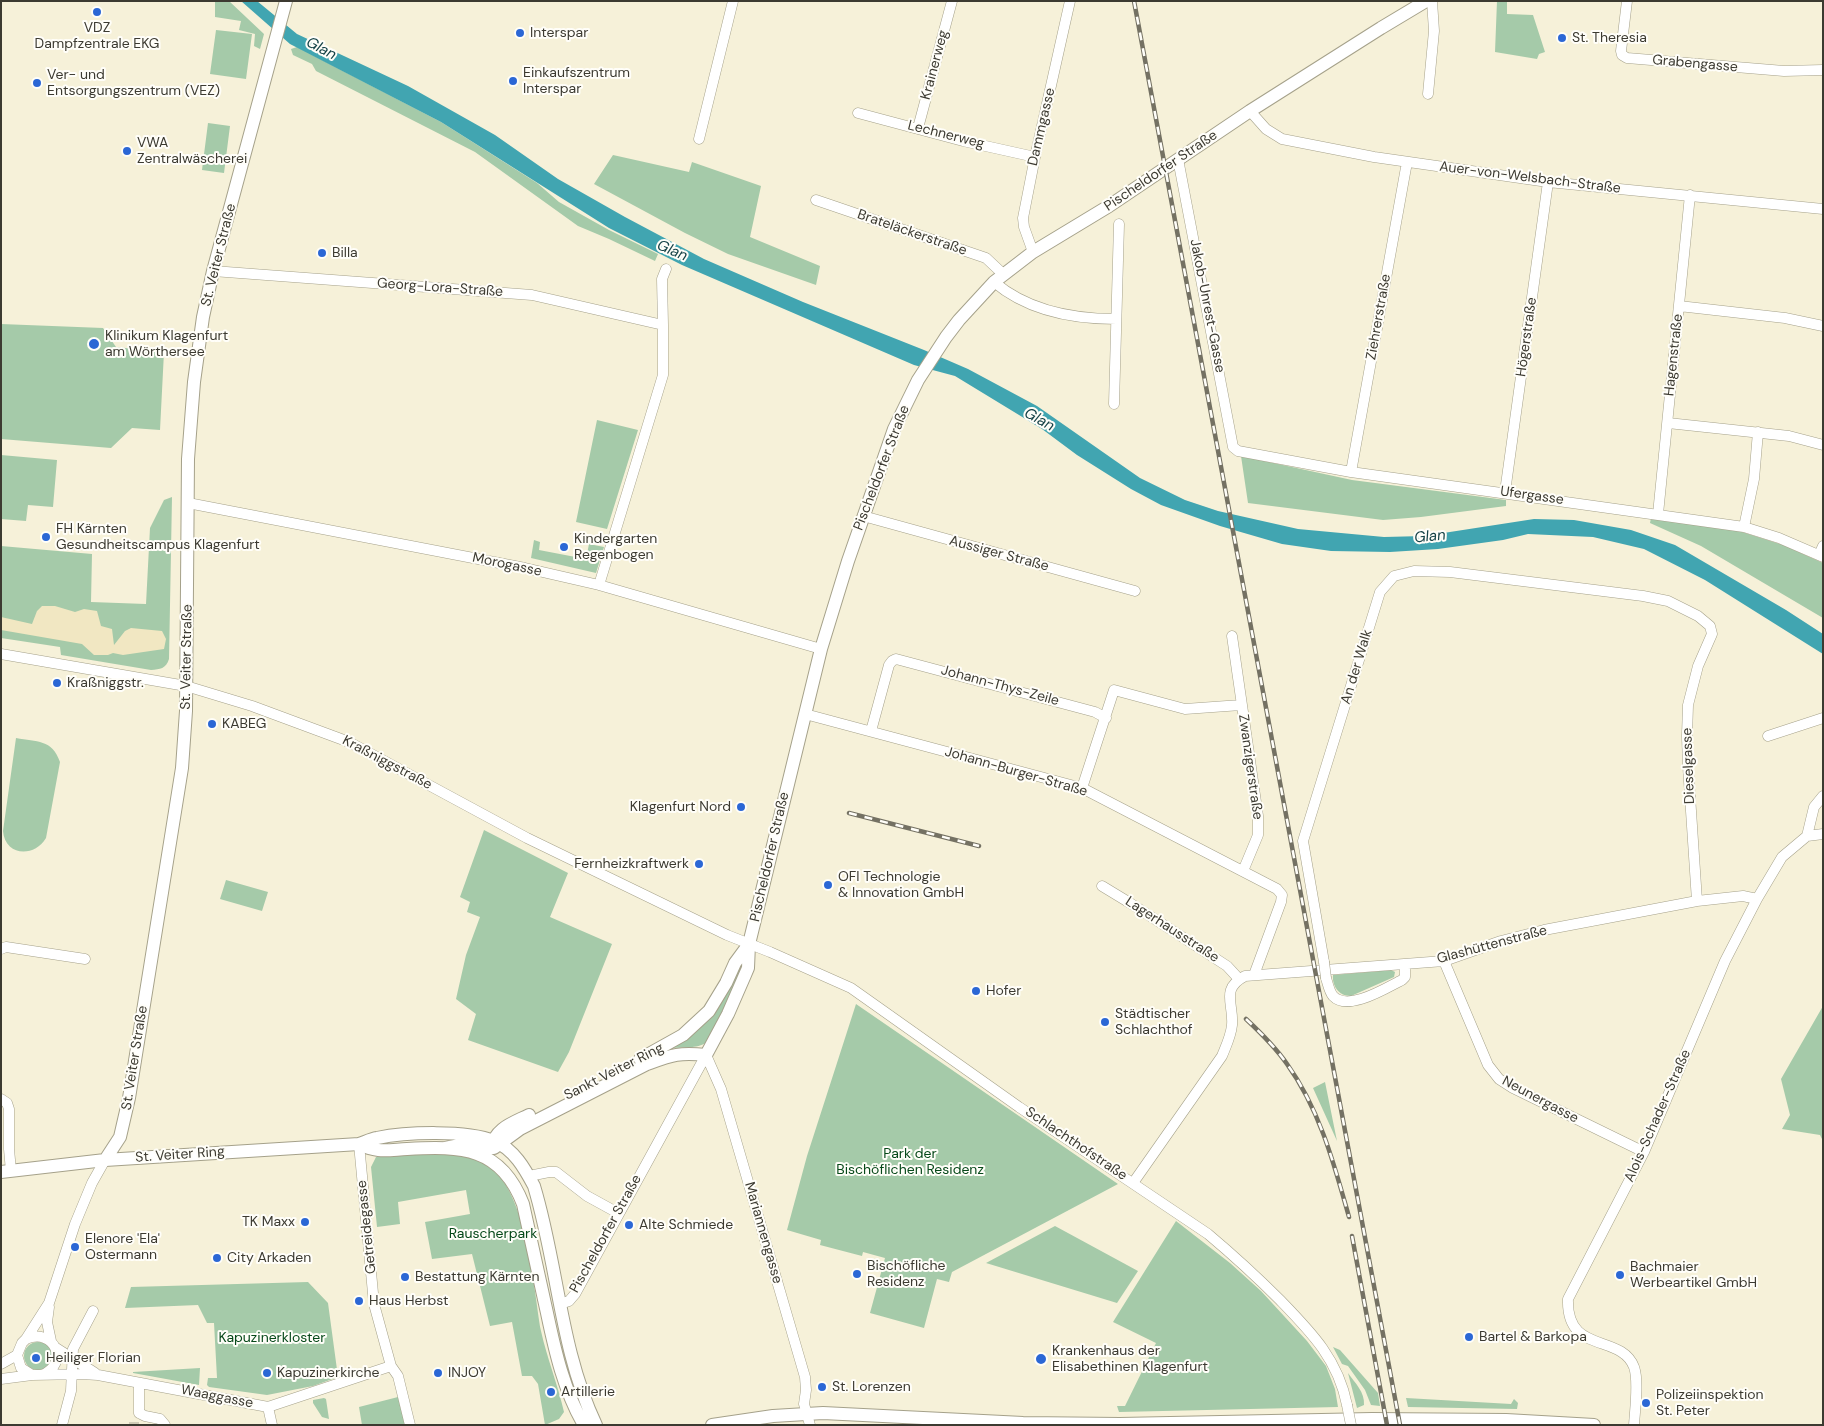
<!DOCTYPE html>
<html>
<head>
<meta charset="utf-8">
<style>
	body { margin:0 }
	#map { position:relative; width:1824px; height:1426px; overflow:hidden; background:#f6f1d9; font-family:"DM Sans",sans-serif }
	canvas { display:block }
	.frame { position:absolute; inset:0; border:2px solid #3c3a31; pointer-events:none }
</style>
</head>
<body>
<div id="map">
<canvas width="1824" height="1426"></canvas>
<div class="frame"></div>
</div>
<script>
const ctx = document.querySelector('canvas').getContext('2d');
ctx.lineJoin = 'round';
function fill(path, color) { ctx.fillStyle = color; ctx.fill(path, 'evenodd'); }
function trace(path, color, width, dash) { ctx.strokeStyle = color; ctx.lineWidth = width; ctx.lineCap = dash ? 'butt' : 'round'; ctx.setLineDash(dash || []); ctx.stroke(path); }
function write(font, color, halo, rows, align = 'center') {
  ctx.font = font + ' "DM Sans",sans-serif'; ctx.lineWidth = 4; ctx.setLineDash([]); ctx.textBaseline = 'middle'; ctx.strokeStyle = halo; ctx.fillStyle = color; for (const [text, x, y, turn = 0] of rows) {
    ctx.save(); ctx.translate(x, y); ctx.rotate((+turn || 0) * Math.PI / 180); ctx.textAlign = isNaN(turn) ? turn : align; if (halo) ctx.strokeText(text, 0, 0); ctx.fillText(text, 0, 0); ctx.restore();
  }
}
fill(new Path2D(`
	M215 1H229L264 34 260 49 254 46 255 34 239 30 241 21 215 17Z
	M1497 1H1507V14L1533 15 1545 52 1539 54 1537 59 1495 52Z
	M216 30 252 34 246 79 210 74Z
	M297 47 441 122 537 183 559 202 609 230 658 254 655 261 609 239 578 226 475 152 316 71 312 64 293 55 291 49Z
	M208 123 230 126 224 173 202 170Z
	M613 155 689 172 692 162 761 186 750 237 820 266 816 285 728 254 685 233 594 184Z
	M1 324 103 328 116 347 164 352 160 430 132 428 111 448 1 439Z
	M597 420 638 430 607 529 576 522Z
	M1 455 57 460 53 507 28 505 26 521 1 519Z
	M1241 456 1352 480 1506 500V506L1421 517 1383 520 1248 503Z
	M172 497 169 659C166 669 160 669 151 670L61 655 60 647 1 638V546L92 554 91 602 146 604 150 528 164 500Z
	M1651 518 1739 531 1783 545 1823 563V618L1701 546 1650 523Z
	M534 540 540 542 539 550 586 559 589 544 604 547 596 573 531 558Z
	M16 738C37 742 52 739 60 762L46 838C34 858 5 856 3 831Z
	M484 830 568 873 550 917 612 944 569 1052 558 1072 468 1040 476 1014 456 999 466 955 480 917 467 912 470 902 460 897Z
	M226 880 268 892 262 911 220 899Z
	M739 968 741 970 729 999 708 1041C700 1049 684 1047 673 1048Z
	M1391 970 1395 972 1394 977 1351 996C1338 996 1332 985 1333 975Z
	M856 1004 1118 1184 952 1272 949 1282 937 1279 924 1328 870 1313 885 1258 863 1252 862 1256 820 1245 821 1240 787 1230 807 1156Z
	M1823 1006V1141L1820 1135 1782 1129 1790 1115 1781 1079Z
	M1325 1082 1337 1141 1313 1088Z
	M410 1154C432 1154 458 1151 478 1159 527 1178 533 1286 541 1331 547 1358 558 1385 564 1412L559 1419 545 1425 538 1384 532 1376H522L512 1322 490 1326 472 1254 432 1259 425 1222 470 1214 466 1190 398 1202 400 1224 377 1227 371 1167 376 1157Z
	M1176 1221 1230 1263 1261 1291 1307 1341 1326 1366 1335 1389 1338 1407 1119 1412 1117 1406H1125L1156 1343 1113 1322Z
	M1055 1226 1138 1271 1117 1303 986 1263Z
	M308 1282 328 1303 338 1377 313 1386 267 1395 209 1387 207 1385 208 1378H217L214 1323H207L198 1305 125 1308 131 1287Z
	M24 1356a14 14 0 1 1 28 0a14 14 0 1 1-28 0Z
	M1333 1347 1340 1350 1378 1393 1380 1406 1371 1405 1365 1390 1348 1366 1342 1364Z
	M200 1368 199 1385 133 1373V1372Z
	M1348 1373C1355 1383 1365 1392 1364 1405L1357 1408Z
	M398 1397 405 1425H362L359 1407Z
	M324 1398 326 1399 329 1419 322 1417 313 1403V1400Z
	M1406 1398 1511 1404 1514 1399 1518 1403 1517 1409 1408 1407Z`), '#a5caa9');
fill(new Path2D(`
	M42 606H55L75 612 84 609 97 611 101 626 112 629 114 645 125 631 131 628 162 631 166 639 164 649 123 655 113 653 108 655H94L82 644 1 630V617L32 624 37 611Z`), '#f1e7c2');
fill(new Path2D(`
	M241 1H257L297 34 408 86 495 135 558 179 625 217 704 259 803 302 924 350 968 369 1037 406 1140 478 1185 500 1218 511 1298 529 1384 537 1424 536 1534 519 1574 520 1631 530 1675 545 1786 610 1823 634V654L1705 580 1644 549 1593 537 1528 534 1503 540 1438 549 1390 552 1331 551 1282 544 1220 526 1161 505 1131 489 1077 455 1042 429 955 376 914 365 682 265 609 228 441 122 290 44Z`), '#41a5b1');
trace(new Path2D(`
	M134 1425V1422`), '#d1ccb7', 10, [10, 5]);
const minor = new Path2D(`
	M1627 1 1621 51 1622 55 1627 58 1784 71 1823 70
	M1428 94 1434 31 1432 1
	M1250 111 1266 129 1282 139 1374 157 1548 182 1823 209
	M858 113 963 141 1035 157
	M918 128 952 1
	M699 139 733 1
	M1178 159 1233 447 1238 451 1351 472 1744 527 1779 538 1823 557
	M816 200 986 258 1003 274
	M1033 252 1024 227 1023 218 1035 157 1070 1
	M213 271 532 295 663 325V375L599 585
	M994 282C1028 311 1073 319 1116 319
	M1679 306 1785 318 1823 326
	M663 325 662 279 666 269
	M1114 404 1119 224
	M1668 423 1789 436 1823 445
	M1351 472 1407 162
	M1505 492 1548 182
	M188 503 525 568 599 585 821 649
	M1658 514 1690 195
	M863 516 1135 591
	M1744 527 1754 479 1758 432
	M1819 555 1823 546
	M1232 636 1258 816V835L1243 871
	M1 654 186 686 252 706 349 742 527 838 727 935 770 952 851 988 1019 1107 1208 1234C1233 1255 1257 1277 1280 1300 1311 1332 1338 1359 1347 1405
	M805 714 1082 788 1277 889 1282 895 1281 902 1254 975
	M871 731 889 665 892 661 896 659 1095 712 1106 718
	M1768 736 1823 718
	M1082 788 1114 690 1185 709 1241 705
	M1807 836 1823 834
	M1102 886 1130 903 1227 966 1239 979
	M1 949 6 947 85 959
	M1444 961 1488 1065 1499 1079 1513 1088 1644 1152
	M1324 962 1303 841 1380 592 1394 576 1414 571 1450 572 1643 596 1668 601 1698 616 1710 626 1712 634 1698 666 1688 705 1687 736 1688 766 1697 901
	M1326 978C1328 984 1329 991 1333 996 1348 1012 1386 988 1402 980L1405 977V964
	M706 1055 721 1089 805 1377 806 1390 804 1404 810 1425
	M1 1099 7 1103 9 1109V1149L11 1171
	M359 1144 374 1304 391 1366 398 1376 410 1425
	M105 1160 92 1183 75 1224 49 1303 26 1339 22 1343 17 1355 21 1368 32 1375 82 1374 98 1375 268 1407 391 1366
	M529 1176 549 1172H556L587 1196 618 1213
	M1133 1183 1222 1056C1226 1046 1231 1036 1232 1025 1234 1004 1220 989 1245 976L1444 961 1501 941 1544 930 1697 901 1743 896 1757 899
	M560 1304 569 1301 575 1294 706 1055
	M49 1307 47 1322 51 1341
	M26 1339C55 1327 70 1364 42 1375
	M56 1348 95 1373
	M1 1364 17 1355
	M1 1379 32 1375
	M268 1407 272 1425
	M139 1413 145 1416 160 1419 165 1425
	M139 1413V1383
	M62 1425 71 1391 73 1349 93 1311
	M1634 1425C1635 1409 1639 1381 1634 1367 1621 1333 1566 1355 1568 1299L1644 1152 1725 961 1757 899 1782 857 1807 836 1814 807 1823 796`);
const major = new Path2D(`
	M640 1059 683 1035 709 1011 726 983 735 963 749 944
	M359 1144C377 1153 387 1150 407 1149 462 1146 501 1147 523 1204 531 1240 539 1277 547 1313 555 1351 564 1391 584 1425
	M445 1148 460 1145 494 1148 520 1129 647 1064C672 1055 679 1052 706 1055L728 1014 745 975 748 968 749 944 821 649 848 561 894 429 918 380 946 337 959 320 994 282 1033 252 1109 206 1250 111 1381 28 1426 1
	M491 1148C495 1128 513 1123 529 1115
	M105 1160 120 1137 129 1098 182 768 186 711 188 459 194 382 203 317 213 271 286 1
	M1 1172 105 1160 359 1144C365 1142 371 1139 377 1138 406 1132 467 1130 494 1141 514 1149 525 1169 534 1186 558 1265 560 1350 596 1425
	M712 1425 773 1416 823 1413 1023 1423 1120 1424 1372 1419 1506 1420 1594 1425`);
trace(minor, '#a5a18a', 11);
trace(major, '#a5a18a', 14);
trace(minor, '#fff', 10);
trace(major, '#fff', 12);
const rail = new Path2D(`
	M1134 1 1400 1425
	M849 813 979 846
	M1246 1019C1261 1033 1276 1048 1287 1064 1320 1110 1334 1164 1349 1217
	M1352 1236 1387 1425`);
trace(rail, '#747163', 4.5);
trace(rail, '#fffef9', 2.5, [8]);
const minorBridge = new Path2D(`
	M1324 962 1326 978
	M1347 1405 1351 1425`);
trace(minorBridge, '#a5a18a', 11, []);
trace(minorBridge, '#fff', 10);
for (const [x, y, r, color] of [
	[97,12,5,"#2b67d5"],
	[520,33,5,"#2b67d5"],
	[1562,38,5,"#2b67d5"],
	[513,81,5,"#2b67d5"],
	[37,83,5,"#2b67d5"],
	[127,151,5,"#2b67d5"],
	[322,253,5,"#2b67d5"],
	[94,344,6,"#2b67d5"],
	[46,537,5,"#2b67d5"],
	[564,547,5,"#2b67d5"],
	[57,683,5,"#2b67d5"],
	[212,724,5,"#2b67d5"],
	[741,807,5,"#2b67d5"],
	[699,864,5,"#2b67d5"],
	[828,885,5,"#2b67d5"],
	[976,991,5,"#2b67d5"],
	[1105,1022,5,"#2b67d5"],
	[305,1222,5,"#2b67d5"],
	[629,1225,5,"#2b67d5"],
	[75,1247,5,"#2b67d5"],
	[217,1258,5,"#2b67d5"],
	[857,1274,5,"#2b67d5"],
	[1620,1275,5,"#2b67d5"],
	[405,1277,5,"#2b67d5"],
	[359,1301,5,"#2b67d5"],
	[1469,1337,5,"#2b67d5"],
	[36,1358,5,"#2b67d5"],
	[1041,1359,6,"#2b67d5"],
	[267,1373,5,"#2b67d5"],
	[438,1373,5,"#2b67d5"],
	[822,1387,5,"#2b67d5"],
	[551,1392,5,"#2b67d5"],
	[1646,1403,5,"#2b67d5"]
]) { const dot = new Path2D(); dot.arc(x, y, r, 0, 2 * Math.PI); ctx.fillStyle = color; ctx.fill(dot); trace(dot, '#fffef9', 2); }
write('14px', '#3c3a31', '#fffef9', [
	["VDZ",97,28,"center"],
	["Dampfzentrale EKG",97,44,"center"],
	["Interspar",530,33],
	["St. Theresia",1572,38],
	["Einkaufszentrum",523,73],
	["Interspar",523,89],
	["Ver- und",47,75],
	["Entsorgungszentrum (VEZ)",47,91],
	["VWA",137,143],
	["Zentralwäscherei",137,159],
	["Billa",332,253],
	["Klinikum Klagenfurt",105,336],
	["am Wörthersee",105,352],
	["FH Kärnten",56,529],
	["Gesundheitscampus Klagenfurt",56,545],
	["Kindergarten",574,539],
	["Regenbogen",574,555],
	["Kraßniggstr.",67,683],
	["KABEG",222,724],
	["Klagenfurt Nord",731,807,"right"],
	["Fernheizkraftwerk",689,864,"right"],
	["OFI Technologie",838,877],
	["& Innovation GmbH",838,893],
	["Hofer",986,991],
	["Städtischer",1115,1014],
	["Schlachthof",1115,1030],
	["TK Maxx",295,1222,"right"],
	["Alte Schmiede",639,1225],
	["Elenore 'Ela'",85,1239],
	["Ostermann",85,1255],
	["City Arkaden",227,1258],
	["Bischöfliche",867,1266],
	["Residenz",867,1282],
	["Bachmaier",1630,1267],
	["Werbeartikel GmbH",1630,1283],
	["Bestattung Kärnten",415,1277],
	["Haus Herbst",369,1301],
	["Bartel & Barkopa",1479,1337],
	["Krankenhaus der",1052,1351],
	["Elisabethinen Klagenfurt",1052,1367],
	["Heiliger Florian",46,1358],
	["Kapuzinerkirche",277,1373],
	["INJOY",448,1373],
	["St. Lorenzen",832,1387],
	["Artillerie",561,1392],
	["Polizeiinspektion",1656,1395],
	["St. Peter",1656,1411]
], 'left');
write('14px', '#3c3a31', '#fffef9', [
	["Grabengasse",1695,64,5],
	["Krainerweg",935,65,-75],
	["Dammgasse",1042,127,-77],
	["Lechnerweg",946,135,14],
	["Pischeldorfer Straße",1161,171,-34],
	["Auer-von-Welsbach-Straße",1530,178,7],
	["Brateläckerstraße",912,233,19],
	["St. Veiter Straße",219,255,-76],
	["Georg-Lora-Straße",440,288,4],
	["Jakob-Unrest-Gasse",1207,306,79],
	["Ziehrerstraße",1379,317,-80],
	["Högerstraße",1527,337,-82],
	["Hagenstraße",1674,355,-84],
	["Pischeldorfer Straße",882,468,-69],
	["Ufergasse",1532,496,8],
	["Aussiger Straße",999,554,15],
	["Morogasse",507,565,12],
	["St. Veiter Straße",187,657,-89],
	["An der Walk",1357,667,-73],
	["Johann-Thys-Zeile",1000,686,15],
	["Kraßniggstraße",387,763,28],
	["Dieselgasse",1689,766,-92],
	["Zwanzigerstraße",1250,767,82],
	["Johann-Burger-Straße",1016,772,16],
	["Pischeldorfer Straße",770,857,-77],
	["Lagerhausstraße",1172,930,33],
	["Glashüttenstraße",1492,945,-15],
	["St. Veiter Straße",135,1058,-81],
	["Sankt Veiter Ring",614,1072,-27],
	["Neunergasse",1540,1100,28],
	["Alois-Schader-Straße",1658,1116,-66],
	["Schlachthofstraße",1076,1144,34],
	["St. Veiter Ring",180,1155,-4],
	["Getreidegasse",367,1227,-96],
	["Mariannengasse",763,1233,74],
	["Pischeldorfer Straße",606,1234,-61],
	["Waaggasse",217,1397,11]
]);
write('14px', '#064819', '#fffef9', [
	["Park der",910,1154],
	["Bischöflichen Residenz",910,1170],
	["Rauscherpark",493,1234],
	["Kapuzinerkloster",272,1338]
]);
write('italic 15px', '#154247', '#fffef9', [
	["Glan",321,49,28],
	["Glan",672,251,23],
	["Glan",1039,420,29],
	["Glan",1430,537,-6]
]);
</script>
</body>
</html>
